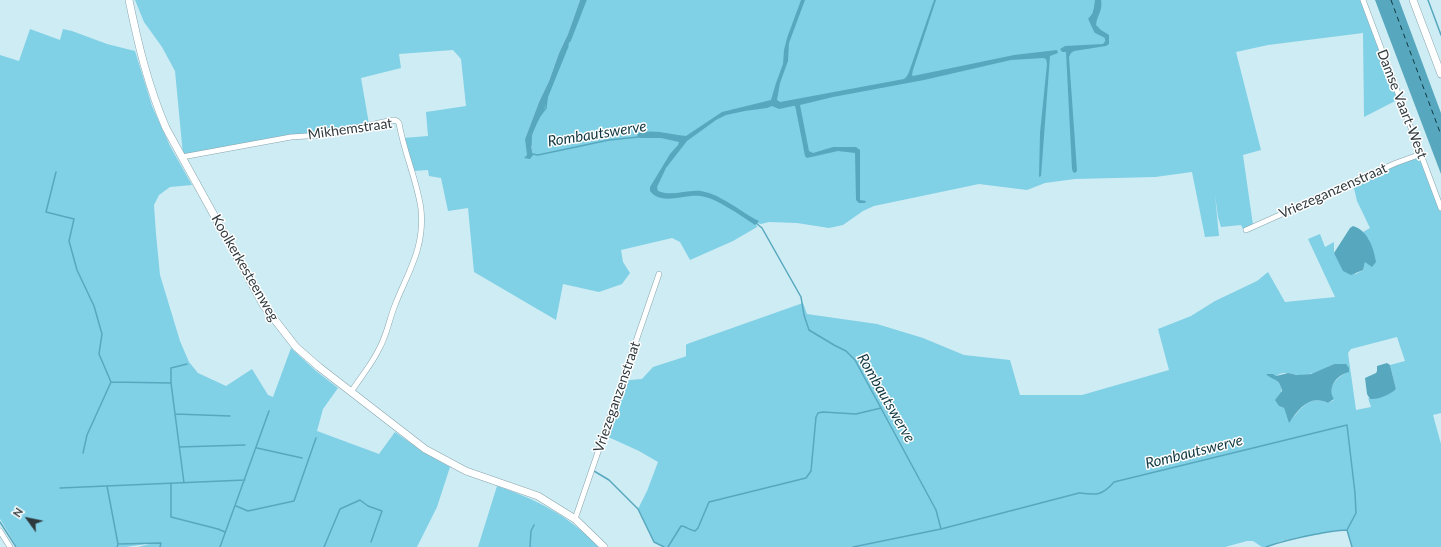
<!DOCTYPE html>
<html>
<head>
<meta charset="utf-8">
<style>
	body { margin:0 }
	#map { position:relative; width:1441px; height:547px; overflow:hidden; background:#ceecf4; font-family:Lato,sans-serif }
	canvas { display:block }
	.north { position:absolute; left:8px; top:499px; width:40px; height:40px; -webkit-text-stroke:3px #fff; paint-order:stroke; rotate:303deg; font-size:11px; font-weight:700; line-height:16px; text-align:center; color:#2e393d }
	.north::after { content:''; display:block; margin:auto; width:14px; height:18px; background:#2e393d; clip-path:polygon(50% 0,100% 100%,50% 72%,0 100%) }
</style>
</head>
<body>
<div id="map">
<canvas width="1441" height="547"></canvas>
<div class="north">N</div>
</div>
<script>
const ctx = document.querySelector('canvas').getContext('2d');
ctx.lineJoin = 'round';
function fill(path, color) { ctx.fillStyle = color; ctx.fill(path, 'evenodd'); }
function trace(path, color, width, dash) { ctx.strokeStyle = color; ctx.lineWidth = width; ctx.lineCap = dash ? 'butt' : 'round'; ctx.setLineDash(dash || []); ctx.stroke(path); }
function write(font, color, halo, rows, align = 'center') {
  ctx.font = font + ' Lato,sans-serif'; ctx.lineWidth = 3; ctx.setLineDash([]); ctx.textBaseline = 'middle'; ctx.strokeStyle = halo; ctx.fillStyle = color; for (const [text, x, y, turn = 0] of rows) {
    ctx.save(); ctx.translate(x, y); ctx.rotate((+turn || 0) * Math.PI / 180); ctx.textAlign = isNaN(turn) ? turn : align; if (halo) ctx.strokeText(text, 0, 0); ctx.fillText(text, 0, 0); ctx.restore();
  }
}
fill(new Path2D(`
	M135 0H580L568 34 559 53 549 81 539 102 525 139 533 155C526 129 544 119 547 97L586 0H1362L1399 99 1364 117 1363 33 1268 45 1236 52 1261 150 1243 155 1253 225 1243 229 1241 225 1221 227 1218 217 1215 195 1219 236 1205 237 1192 172 1155 177 1075 179 1045 183 1027 190 979 184 874 206 863 211 843 225 829 228 797 223 769 222 761 224 756 223 757 227 733 241 690 260 680 242 672 238 621 250 623 262 630 273 622 284 599 292 563 284 556 320 474 272 468 208 448 211 441 178 429 176 428 170 414 171 403 138 428 136 426 112 466 106 461 59 453 50 399 54 401 68 361 78 369 124 330 133 183 155 175 71 162 47 144 22Z
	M30 29 60 40 63 29 72 31 107 44 135 51 152 106 170 146 192 185 170 187 159 195 154 205 156 234 160 275 180 341 189 362 198 373 226 386 252 369 268 395 273 397 291 348 316 371 338 388 323 409 317 431 379 454 395 432 423 452 450 467 437 507 417 547H138L153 543 126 547H17L0 519V55L19 61Z
	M1417 158 1422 161 1441 211V413L1433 415 1441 444V547H1352L1347 530H1338L1294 538 1281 541 1266 547H1262L1253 541H1247L1225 547H664L654 542 638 509 647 491 658 462 639 451 606 436 623 383 630 380 642 379 653 367 684 357 686 356V345L687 344 803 303 807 314 877 324 923 338 964 355 1010 360 1020 395H1082L1169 370 1158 329 1191 316 1215 301 1257 281 1268 272 1285 302 1335 297 1308 239 1320 234 1325 247 1334 242V253L1356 274 1363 270 1365 261 1367 263 1369 240 1363 232 1370 228 1357 201 1353 184 1407 160ZM1397 337 1405 361 1390 365 1396 389 1370 399 1368 398 1371 407 1356 410 1348 353 1351 349ZM1334 364 1345 373C1335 380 1327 387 1334 400L1328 403C1308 394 1301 410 1289 422L1284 408 1279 406C1280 399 1282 392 1281 385L1274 378C1283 370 1288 374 1298 375 1311 376 1322 369 1334 364Z
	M497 486C540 501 567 515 599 547H478Z`), '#80d0e6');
fill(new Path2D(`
	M580 0H586L548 97C544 119 526 129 533 155L530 159 524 158 527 155 525 139 539 102 549 81 559 53 568 34Z
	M801 0H805L789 43 788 61 780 83 777 100 780 102 904 79 907 76 909 72 934 0H936L913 70 912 75 913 76 1014 55 1057 50 1058 53 1050 56 1041 176 1039 177 1040 133 1047 64 1046 59 1043 58 1011 60 924 80 833 97 800 105 809 151 813 153 833 147H856L860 150V200L866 201 865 203H859L856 200 855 153 838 151 807 158 805 156 796 110 795 106H793L779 109 772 106 767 108 745 111 726 115 716 120 687 141 666 168 657 187 658 191C672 197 687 189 701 191 723 195 740 212 759 221L755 225C743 217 715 197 700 196 684 194 661 206 650 191V187L670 154 678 145 679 142 661 138H640L638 137 637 134C650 128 672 135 686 136L722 112 771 100 776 83 783 64 784 50 787 38Z
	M1095 0H1101C1103 11 1097 15 1096 25L1101 30 1109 35V44L1106 46 1074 51 1071 53 1069 57 1077 171 1075 173 1073 172 1072 169 1066 52H1062L1060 49 1065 46 1103 44 1106 40 1105 37 1095 32 1089 19 1093 14Z
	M1375 0H1399L1441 113V174Z
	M1353 226C1368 230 1374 249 1376 262L1372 267 1365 262 1363 270 1351 275 1343 271 1334 253 1350 228Z
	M1387 363 1390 365 1396 389C1391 394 1378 400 1370 399L1367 394 1365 378 1376 373 1377 371V366Z
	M1334 364H1346L1349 368V372C1336 375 1327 388 1334 399L1328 403C1310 394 1299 408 1289 423L1284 408 1279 406 1275 400 1282 391C1280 378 1273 381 1266 374H1273L1276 376 1288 373 1297 375 1311 374Z`), '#57a8be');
trace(new Path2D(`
	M1428 0 1441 35
	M1095 8 1093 14 1089 19 1095 32 1105 37 1106 40
	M570 41 586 0
	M531 145V135L539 117 546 108 547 97 568 46
	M532 154 538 155 609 140 638 137
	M56 172 46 212 74 219 69 241 77 270 94 306 102 334 99 354 111 382 87 435 83 453
	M756 223 762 228 801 297 804 315 809 330 834 345 846 351 855 360 936 510 941 529
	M111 382 171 383V368L187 364
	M171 383 184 483
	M175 414 230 416
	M179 447 245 445
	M257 448 302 458
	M594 471 609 480 638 509 654 542 664 547
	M171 484V517L218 529 225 532
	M107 486 118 544 117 547
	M60 488 245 480
	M236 506 248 511 294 501 316 438
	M0 522 16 547
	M118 544 161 543 160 547
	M220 547 269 411
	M324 547 340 509 360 500 368 506 382 511 371 542
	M530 547 531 531 534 525
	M668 547 681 526C686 526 689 530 695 531L698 528 709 502 806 478 811 471 816 417 818 413 823 412 856 414 881 408
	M853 547 941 529 1079 493C1096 495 1102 496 1114 482L1347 425 1355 493 1356 513 1347 530 1352 547
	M1266 547C1284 540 1302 537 1322 533 1330 532 1338 530 1347 530`), '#57a8be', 1.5);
trace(new Path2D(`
	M1391 0 1441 135`), '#113842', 1, [5, 4]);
const street = new Path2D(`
	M1363 0 1441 208
	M182 157 291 137 323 135 393 120 397 121 399 123C404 153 417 180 421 209 425 248 408 272 395 305 389 320 387 335 379 349 372 364 360 378 351 392
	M1246 230 1396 163 1421 154
	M575 519 659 274
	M0 531 10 547`);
const secondary = new Path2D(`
	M129 0C138 44 148 86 166 128L264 306 296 347 319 367 425 449 466 471 538 496 575 519 604 547
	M1413 0 1441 74`);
trace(street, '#89a5ad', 6);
trace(secondary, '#89a5ad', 8);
trace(street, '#fff', 5);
trace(secondary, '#fff', 7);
write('14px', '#2e393d', '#fff', [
	["Damse Vaart-West",1402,104,69],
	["Mikhemstraat",350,129,-8],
	["Vriezeganzenstraat",1333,191,-24],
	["Koolkerkesteenweg",245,268,60],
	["Vriezeganzenstraat",617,397,-71]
]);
write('italic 15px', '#113842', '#fff', [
	["Rombautswerve",597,134,-9],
	["Rombautswerve",886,398,60],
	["Rombautswerve",1194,452,-14]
]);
</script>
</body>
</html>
